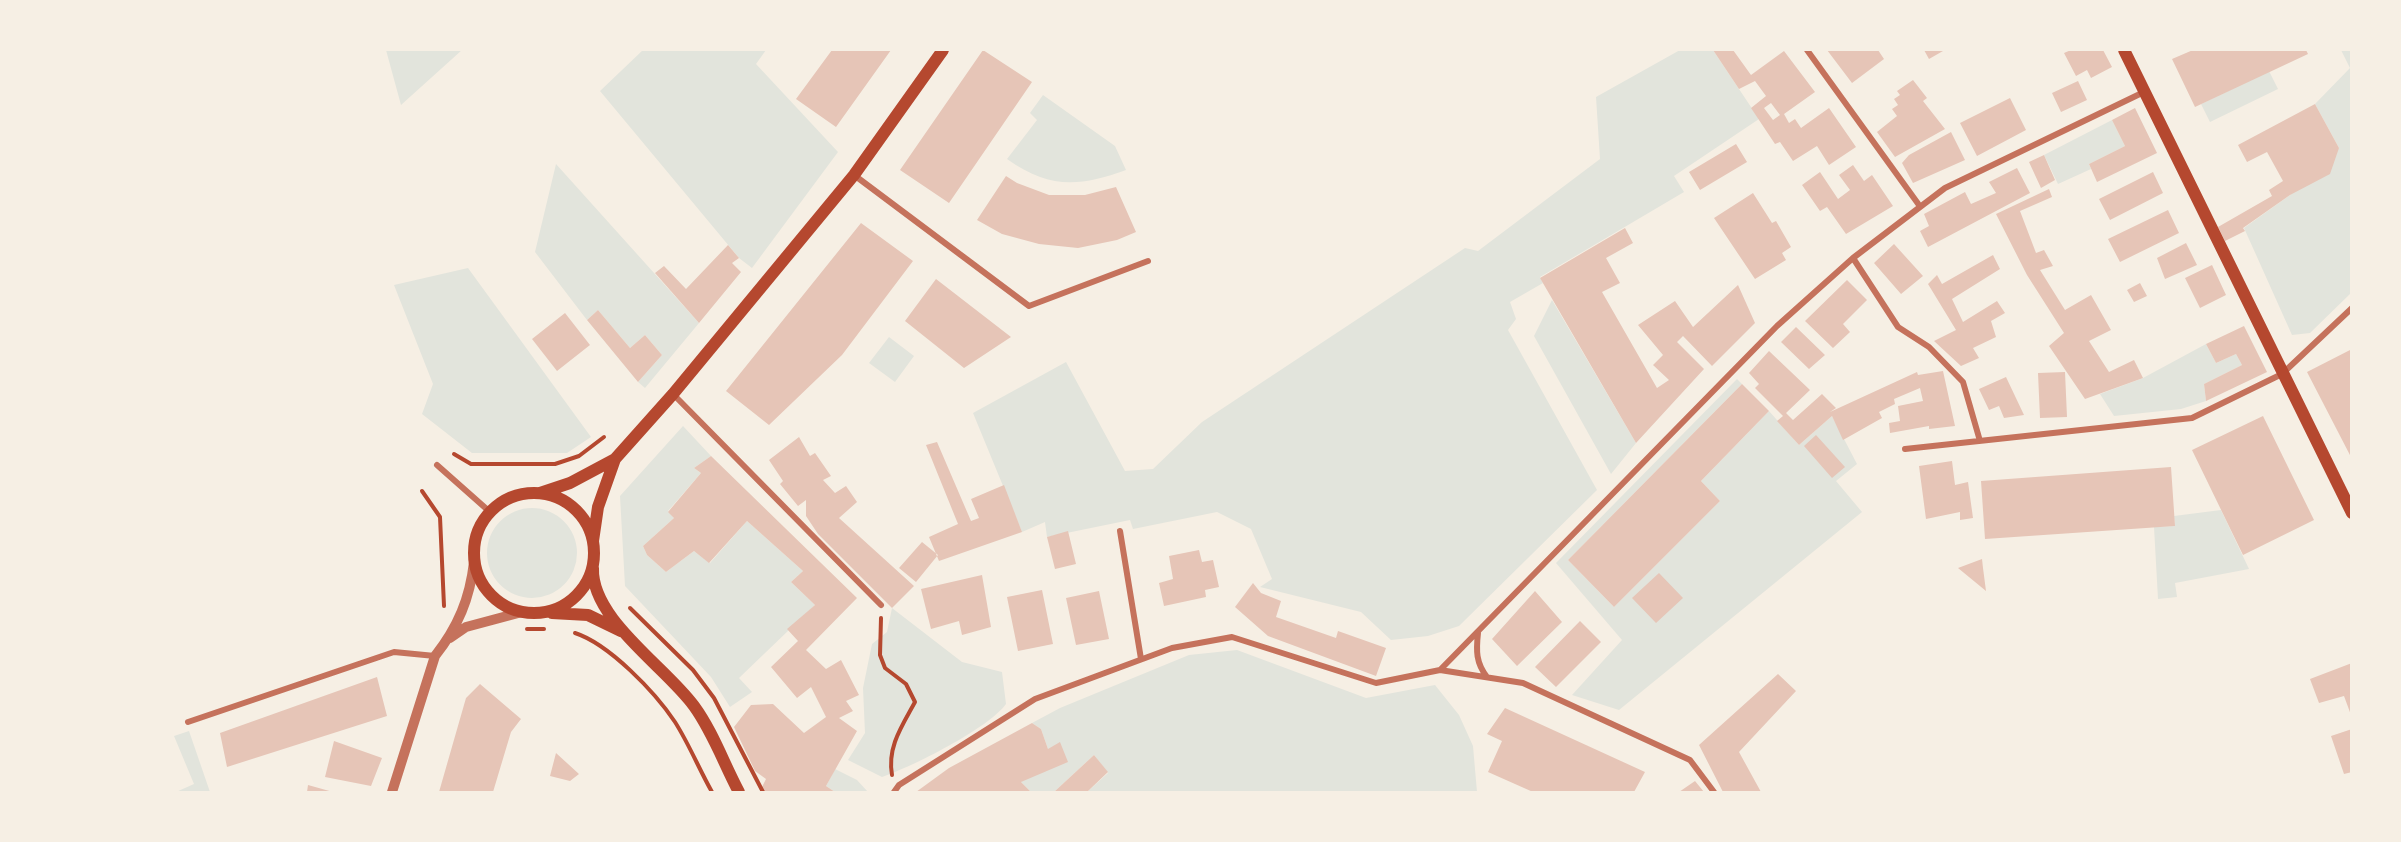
<!DOCTYPE html>
<html>
<head>
<meta charset="utf-8">
<style>
	body { margin:0 }
	#map { position:relative; width:2401px; height:842px; overflow:hidden; background:#f6efe4; font-family:"Zilla Slab",serif }
	canvas { display:block }
	.frame { position:absolute; inset:0; border:51px solid #f6efe4; pointer-events:none }
</style>
</head>
<body>
<div id="map">
<canvas width="2401" height="842"></canvas>
<div class="frame"></div>
</div>
<script>
const ctx = document.querySelector('canvas').getContext('2d');
ctx.lineJoin = 'round';
function fill(path, color) { ctx.fillStyle = color; ctx.fill(path, 'evenodd'); }
function trace(path, color, width, dash) { ctx.strokeStyle = color; ctx.lineWidth = width; ctx.lineCap = dash ? 'butt' : 'round'; ctx.setLineDash(dash || []); ctx.stroke(path); }
fill(new Path2D(`
	M386 50H462L401 105Z
	M643 50H766L756 64 838 152 752 268 739 258 600 91Z
	M1680 50H1713L1759 119 1674 176 1684 192 1540 277 1543 283 1510 302 1516 319 1508 330 1597 490 1459 626 1428 636 1391 640 1361 612 1260 587 1272 579 1251 529 1217 512 1133 529 1130 520 1047 537 1045 522 1022 532 973 413 1066 362 1125 471 1153 469 1202 422 1465 248 1478 251 1600 159 1596 97Z
	M2341 50H2351V293L2310 333 2292 335 2244 228 2290 195 2339 148 2315 104 2350 68Z
	M2269 71 2278 89 2210 122 2201 104Z
	M1043 95 1115 146 1126 170C1079 187 1049 189 1007 159L1037 120 1030 113Z
	M2112 120 2125 146 2089 164 2091 169 2058 184 2044 155Z
	M556 164 699 323 645 388 638 382 662 355 645 335 630 348 598 310 587 320 535 252Z
	M468 268 591 437 567 453H472L422 414 433 384 394 285Z
	M1552 300 1636 443 1611 474 1534 336Z
	M889 337 914 356 895 382 869 363Z
	M2206 344 2216 363 2236 354 2242 365 2204 384 2206 401 2181 409 2114 416 2100 394 2143 378Z
	M1737 379 1742 384 1568 560 1614 607 1720 501 1701 481 1769 411 1799 445 1832 416 1857 464 1836 481 1862 512 1619 710 1572 695 1622 640 1556 563Z
	M683 426 711 456 694 468 701 473 668 511 674 518 643 546 647 555 666 572 694 551 710 563 747 521 803 571 791 582 815 605 739 678 752 692 730 707 711 677 625 586 620 496Z
	M487 553a45 45 0 1 1 90 0a45 45 0 1 1-90 0Z
	M2221 510 2249 569 2175 583 2177 597 2158 599 2154 527 2175 526 2174 516Z
	M892 608 962 662 1002 672 1006 704C989 728 912 767 882 777L848 760 865 733 863 688 872 644 887 632Z
	M1237 650 1366 698 1435 685 1459 715 1473 746 1477 792H1087L1108 773 1094 755 1054 792H1031L1021 782 1048 749 1041 729 1032 723 1060 708 1189 655Z
	M189 731 210 792H176L194 784 174 736Z
	M835 769 857 780 868 792H835L826 786Z`), '#e2e4dc');
fill(new Path2D(`
	M832 50H891L836 127 796 99Z
	M983 50 1032 82 949 203 900 170Z
	M1713 50H1733L1751 75 1784 51 1815 92 1784 114 1789 123 1795 119 1801 128 1829 108 1856 147 1829 165 1817 146 1793 161 1780 142 1775 144 1751 108 1766 96 1755 81 1739 89ZM1771 103 1780 115 1773 120 1764 108Z
	M1827 50H1878L1884 59 1852 83Z
	M1924 50H1942L1943 51 1929 59Z
	M2071 50H2103L2112 67 2091 78 2087 70 2076 76 2064 53Z
	M2193 50H2306L2308 54 2195 107 2172 59Z
	M1913 80 1927 98 1923 101 1945 129 1895 157 1877 132 1897 116 1892 109 1898 105 1894 99 1900 95 1897 91Z
	M2078 81 2087 100 2061 112 2052 93Z
	M2010 98 2026 130 1977 156 1960 123Z
	M2315 104 2339 148 2330 174 2290 195 2243 228 2245 231 2225 241 2218 227 2272 196 2269 190 2283 181 2267 152 2247 162 2238 145Z
	M2135 108 2157 153 2097 182 2089 164 2125 146 2112 120Z
	M1951 132 1965 160 1913 183 1902 163 1909 155Z
	M1736 144 1747 162 1700 190 1689 172Z
	M2044 155 2055 180 2041 188 2029 162Z
	M1853 165 1864 181 1872 175 1893 206 1846 234 1827 207 1820 211 1802 185 1820 172 1838 199 1850 190 1839 175Z
	M2017 168 2030 193 1928 247 1920 231 1929 226 1924 214 1965 192 1971 204 1996 193 1989 182Z
	M2153 172 2163 193 2110 220 2099 199Z
	M1006 176 1017 183 1049 195H1085L1116 187 1136 232 1117 240 1078 248 1039 244 1002 234 977 220Z
	M2049 189 2052 197 2020 211 2036 253 2044 250 2053 266 2040 270 2065 310 2091 295 2111 330 2089 341 2109 372 2134 360 2143 378 2085 399 2049 346 2064 333 2027 275 1996 214Z
	M1753 193 1772 223 1776 221 1791 247 1782 253 1786 260 1755 279 1714 218Z
	M2168 210 2179 233 2120 262 2108 239Z
	M861 223 913 261 842 355 769 425 726 391Z
	M1625 228 1633 243 1606 258 1620 283 1602 292 1657 388 1669 380 1653 365 1663 355 1638 325 1675 301 1693 327 1738 285 1755 323 1712 366 1683 336 1677 342 1704 369 1636 443 1540 278Z
	M2186 243 2197 265 2165 279 2157 258Z
	M1894 244 1923 276 1901 294 1874 263Z
	M728 245 739 258 732 263 741 272 699 323 655 273 664 266 686 289Z
	M1993 255 2000 269 1952 299 1963 322 1997 301 2005 313 1991 321 1996 337 1973 348 1979 358 1961 366 1934 341 1956 330 1928 284 1937 275 1942 284Z
	M2212 265 2226 295 2200 308 2185 278Z
	M936 279 1011 337 964 368 905 321Z
	M1847 280 1867 300 1843 324 1850 332 1833 348 1805 321Z
	M2140 283 2147 296 2134 302 2127 290Z
	M598 310 630 348 645 335 662 355 638 382 587 320Z
	M565 313 590 345 557 371 532 339Z
	M2244 326 2267 372 2206 401 2204 384 2242 365 2236 354 2216 363 2206 344Z
	M1796 327 1825 355 1809 369 1781 342Z
	M2352 349V459L2307 372Z
	M1769 351 1810 390 1786 413 1793 420 1822 394 1836 408 1830 412 1917 372 1918 375 1943 371 1955 426 1929 429V426L1890 433 1889 423 1900 421 1898 406 1923 401 1920 388 1894 399 1895 404 1879 412 1882 418 1843 440 1832 416 1799 445 1777 421 1783 416 1755 388 1759 384 1749 373Z
	M2065 372 2067 417 2040 418 2038 373Z
	M2006 377 2024 415 2004 418 1999 406 1989 410 1979 389Z
	M1742 384 1769 411 1701 481 1720 501 1614 607 1568 560Z
	M2263 416 2314 520 2243 555 2192 450Z
	M1816 435 1845 467 1832 478 1804 446Z
	M799 437 810 456 815 453 831 476 823 480 835 493 846 486 857 502 839 518 914 586 892 608 818 534 806 516V500L798 506 780 484 783 481 769 460Z
	M937 442 971 521 979 518 971 499 1004 485 1022 532 939 561 929 537 958 524 926 445Z
	M711 456 857 598 806 650 826 669 841 660 859 695 846 701 853 711 839 718 857 731 826 786 835 792H765L761 789 766 779 755 771 734 727 751 705 773 704 804 733 826 717 811 687 797 698 771 667 798 641 787 629 815 605 791 582 803 571 747 521 709 563 694 551 666 572 647 555 643 546 674 518 668 512 701 473 694 468Z
	M1952 461 1955 485 1968 482 1973 518 1960 520V512L1926 519 1919 466Z
	M2171 467 2175 526 1985 539 1981 481Z
	M1068 531 1076 564 1055 569 1047 537Z
	M922 542 938 555 916 582 899 568Z
	M1199 550 1202 562 1213 560 1219 587 1205 590 1206 597 1164 606 1159 583 1173 579 1169 556Z
	M1982 559 1983 568 1986 591 1958 568Z
	M1659 573 1683 598 1656 623 1632 598Z
	M982 575 991 627 962 635 959 621 931 629 921 589Z
	M1253 583 1261 593 1281 601 1276 617 1336 638 1338 631 1386 648 1376 676 1268 636 1235 607Z
	M1042 590 1053 644 1018 651 1007 597Z
	M1099 591 1109 639 1076 645 1066 598Z
	M1535 591 1562 622 1517 666 1492 639Z
	M1580 621 1601 642 1556 687 1535 667Z
	M2352 663V715H2351L2344 696 2319 703 2310 679Z
	M1778 674 1796 691 1739 752 1761 792H1723L1699 745Z
	M377 677 387 716 227 767 220 733Z
	M480 684 521 719 511 732 493 792H439L466 698Z
	M1505 708 1645 772 1634 792H1533L1488 772 1502 741 1487 734Z
	M1032 723 1041 729 1048 749 1060 742 1068 762 1021 782 1031 792H916L949 768Z
	M2352 729V772L2344 774 2331 736Z
	M334 741 382 758 371 786 325 777Z
	M556 753 579 774 570 781 550 776Z
	M1094 755 1108 772 1087 792H1054Z
	M1695 781 1704 792H1679Z
	M308 785 333 792H307Z`), '#e6c5b7');
trace(new Path2D(`
	M454 454 471 464H555L579 456 604 437
	M422 491 440 517 444 606
	M630 608 693 670 714 698 763 792
	M881 618 880 655 885 668 906 684 915 702C902 726 887 747 892 775
	M527 629H544
	M575 633C609 644 655 692 675 722 689 744 699 769 712 792`), '#b5482f', 4);
trace(new Path2D(`
	M1807 50 1919 205
	M854 175 1029 306 1148 261
	M1853 258 1898 327 1929 347 1963 382 1980 441
	M673 394 881 605
	M1905 449 2192 418 2282 374 2352 308
	M437 465 490 512
	M1120 531 1141 659
	M1478 633C1476 651 1476 663 1487 677
	M1440 670 1523 683 1690 760 1714 792
	M188 722 394 652 435 656
	M894 792 899 785 1035 699 1172 648 1232 637 1376 683 1440 670 1777 326 1853 258 1945 188 2144 92`), '#c5725c', 6);
trace(new Path2D(`
	M450 638 466 627 522 612
	M392 792 435 656C458 627 470 598 474 562`), '#c5725c', 10);
trace(new Path2D(`
	M2124 50 2352 513
	M540 493 570 483 615 459
	M474 553a60 60 0 1 1 120 0a60 60 0 1 1-120 0Z
	M593 541 598 507 615 459 673 394 854 175 943 50
	M593 568C591 619 666 667 694 706 713 732 724 764 739 792
	M552 613 588 615 621 631`), '#b5482f', 12);
</script>
</body>
</html>
